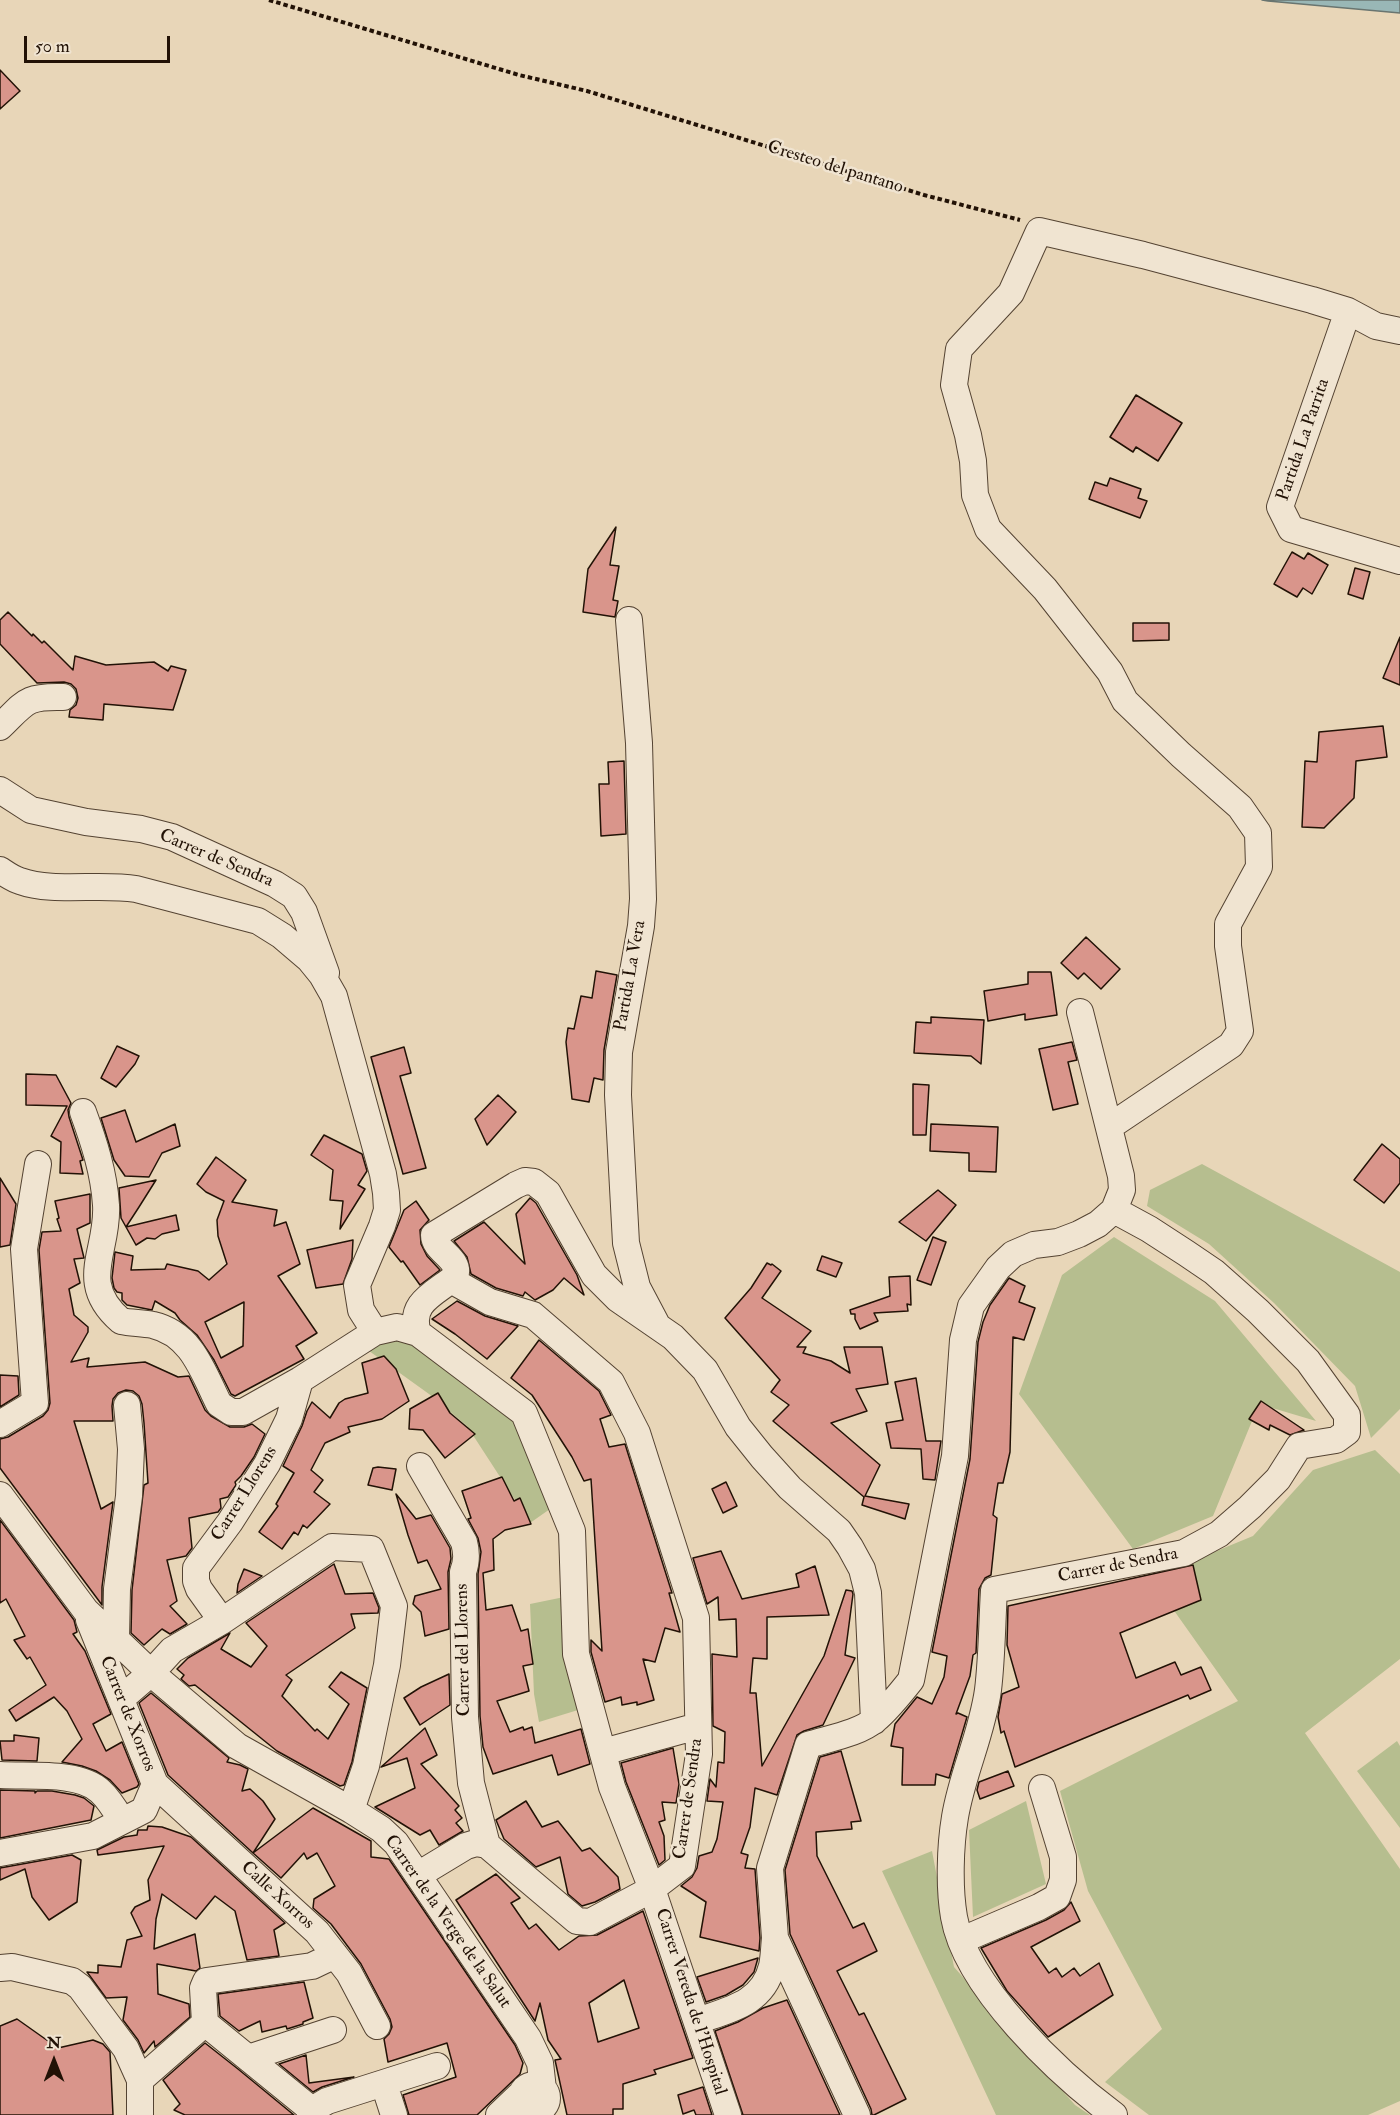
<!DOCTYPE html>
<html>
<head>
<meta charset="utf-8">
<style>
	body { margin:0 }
	#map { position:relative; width:1400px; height:2115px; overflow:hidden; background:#e8d6b8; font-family:"IM FELL Double Pica",serif }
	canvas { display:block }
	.north { position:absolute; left:24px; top:2031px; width:60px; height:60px; -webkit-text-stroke:4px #f0e4d1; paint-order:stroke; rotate:0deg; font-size:16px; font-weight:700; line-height:24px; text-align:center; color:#221206 }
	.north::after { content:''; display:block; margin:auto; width:21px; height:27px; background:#221206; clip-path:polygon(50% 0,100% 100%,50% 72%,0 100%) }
	.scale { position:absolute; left:24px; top:36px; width:146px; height:27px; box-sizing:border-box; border:3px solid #221206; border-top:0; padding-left:8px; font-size:18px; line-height:21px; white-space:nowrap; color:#221206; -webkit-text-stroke:4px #f0e4d1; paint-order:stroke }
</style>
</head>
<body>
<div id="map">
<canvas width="1400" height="2115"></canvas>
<div class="north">N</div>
<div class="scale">50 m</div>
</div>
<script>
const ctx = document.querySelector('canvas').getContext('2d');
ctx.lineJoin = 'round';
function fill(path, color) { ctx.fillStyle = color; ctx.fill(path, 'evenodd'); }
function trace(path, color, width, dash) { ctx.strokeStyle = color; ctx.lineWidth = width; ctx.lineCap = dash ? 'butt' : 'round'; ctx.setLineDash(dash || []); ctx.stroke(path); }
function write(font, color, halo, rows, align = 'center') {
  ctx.font = font + ' "IM FELL Double Pica",serif'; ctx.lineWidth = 5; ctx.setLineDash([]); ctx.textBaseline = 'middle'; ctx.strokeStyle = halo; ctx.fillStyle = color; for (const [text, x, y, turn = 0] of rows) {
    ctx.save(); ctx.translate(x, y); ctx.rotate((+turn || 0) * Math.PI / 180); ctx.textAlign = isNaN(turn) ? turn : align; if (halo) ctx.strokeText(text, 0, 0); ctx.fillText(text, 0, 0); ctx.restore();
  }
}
fill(new Path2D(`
	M1202 1164 1400 1272V1409L1371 1438 1355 1386 1274 1303 1209 1244 1147 1206 1150 1190Z
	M1114 1237 1215 1301 1316 1421 1259 1404 1213 1516 1133 1549 1019 1394 1062 1275Z
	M397 1327 524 1413 560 1502 530 1523 467 1426 429 1394 358 1343Z
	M1375 1450 1400 1474V1659L1305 1733 1400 1869V2101L1368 2115H1149L1105 2082 1162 2029 1088 1891 1060 1791 1238 1701 1151 1578 1253 1536 1313 1470Z
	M574 1595 591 1706 539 1722 534 1694 530 1604Z
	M1397 1741 1400 1746V1828L1357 1771Z
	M1026 1801 1046 1884 973 1917 969 1830Z
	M932 1851 954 1967 1075 2105 1090 2115H996L882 1871Z`), '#b6be8f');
const water = new Path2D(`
	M1262 0H1400V13L1268 1Z`);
fill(water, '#99b7b6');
trace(water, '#697570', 1.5);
const building = new Path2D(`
	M0 70 20 91 0 109Z
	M1136 395 1182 423 1158 461 1136 447 1133 452 1110 437Z
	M1110 478 1141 489 1138 498 1147 501 1140 518 1089 499 1095 482 1107 486Z
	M616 527 610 565 619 566 613 600 618 601 615 617 583 612 588 569Z
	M1292 552 1304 559 1308 553 1328 565 1312 594 1303 588 1297 597 1274 584Z
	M1355 568 1370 572 1363 599 1348 594Z
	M8 612 32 636 33 634 42 643 44 641 73 670 75 656 106 665 154 662 168 671 171 666 186 670 173 710 104 704 103 720 69 717 70 710 76 705 78 698 76 689 71 684 64 682 37 683 0 644V620Z
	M1133 623H1169V640L1133 641Z
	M1400 637V685L1383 678Z
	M1383 726 1387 757 1356 761 1354 798 1324 828 1302 827 1305 761 1317 762 1319 732Z
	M624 761 626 834 601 836 599 784H609L608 762Z
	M1086 937 1120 969 1101 989 1084 973 1078 979 1061 963Z
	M596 971 617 975 604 1050 603 1080 594 1078 589 1102 572 1099 566 1042 568 1028 574 1029 581 996 592 998Z
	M1028 972H1051L1057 1015 1025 1020V1014L988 1021 984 991 1028 984Z
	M931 1017 984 1020 981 1064 971 1056 914 1053 916 1022 931 1023Z
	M1072 1042 1077 1060 1068 1062 1078 1104 1053 1110 1039 1049Z
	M117 1046 139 1056 135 1064 116 1087 101 1078Z
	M404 1047 411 1073 400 1076 426 1168 403 1174 371 1057Z
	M26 1074 56 1075 71 1103 68 1110 69 1117 83 1160 80 1161 83 1174 60 1173 61 1142 51 1136 67 1106 26 1105Z
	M913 1084 929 1085 926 1135H913Z
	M498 1095 516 1112 487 1145 475 1119Z
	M125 1110 136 1142 175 1124 180 1146 162 1153 149 1177 125 1176 114 1160 101 1118Z
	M931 1124 998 1127 996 1172 969 1171V1153L930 1151Z
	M324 1135 362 1154 367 1171 358 1185 365 1189 340 1229 343 1201 330 1200 333 1170 311 1155Z
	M1382 1144 1400 1159V1183L1384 1203 1354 1180Z
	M216 1157 246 1180 232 1202 277 1210 274 1226 286 1222 300 1264 278 1276 317 1333 296 1346 304 1359 235 1396 231 1394 214 1360 197 1335 180 1320 175 1313 155 1301 152 1310 127 1305 122 1300V1293L117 1292 114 1288 112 1278 115 1252 133 1256 131 1270 165 1269 167 1264 198 1271 209 1280 227 1264 218 1236 217 1220 224 1201 206 1192 197 1184ZM244 1302 243 1346 221 1358 205 1322Z
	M0 1178 16 1204 10 1245 0 1247Z
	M156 1180 139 1207 126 1227 121 1218 119 1188Z
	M938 1190 956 1205 926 1241 899 1222Z
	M90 1194V1223L77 1229 84 1258 74 1259 80 1283 69 1289 74 1315 88 1327V1332L71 1362 89 1358 87 1367 145 1362 178 1377 189 1376 205 1410 211 1416 230 1427H244L252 1424 265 1434 254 1457 241 1476 235 1482 236 1485 228 1497 220 1499 221 1508 218 1512 189 1518 192 1548 186 1556 167 1560 177 1601 170 1606 187 1624 170 1634 162 1629 144 1645 131 1633 132 1590 144 1485 148 1483 144 1423 142 1404 139 1396 133 1391 126 1390 118 1393 113 1399 112 1406 113 1421H74L101 1509 113 1502 102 1587V1605L0 1468V1439L8 1437 43 1416 48 1410 50 1403 39 1250 42 1232 61 1231 57 1219 59 1218 55 1201Z
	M530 1198 536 1203 577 1275 584 1295 564 1278 553 1290 535 1300 525 1292 523 1296 496 1288 471 1274 467 1257 454 1241 484 1222 525 1264 516 1214Z
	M416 1201 429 1220 420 1230 421 1244 427 1256 440 1270 420 1285 403 1261 401 1262 389 1247 404 1210Z
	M176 1215 179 1230 162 1234 155 1239 147 1238 136 1245 126 1227Z
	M933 1237 946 1242 931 1285 917 1280Z
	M353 1240 352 1259 343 1284 316 1288 307 1250Z
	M822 1256 842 1263 836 1277 817 1270Z
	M767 1263 771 1265 772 1264 781 1271 762 1298 811 1331 797 1347H806L803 1353 831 1361 850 1373 844 1347H882L888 1384 856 1389 867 1411 831 1423 880 1465 865 1496 909 1504 905 1519 862 1505 864 1497 773 1421 789 1405 771 1392 780 1380 725 1318 751 1288Z
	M910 1276 911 1305 907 1304 908 1311 874 1313 878 1321 860 1329 855 1319V1314H851L850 1310 890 1296 889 1277Z
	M1009 1278 1025 1286 1019 1302 1035 1308 1024 1340 1013 1337 1010 1452 1003 1483H998L993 1515 997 1518 991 1575 985 1578 979 1589 976 1653 973 1655 970 1676 956 1714 958 1713 967 1717 949 1778 936 1774 935 1785H902L903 1748 891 1746 895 1724 917 1697 932 1704 944 1677 947 1656 932 1652 970 1459 978 1342 983 1322 990 1305Z
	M457 1301 485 1316 518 1326 487 1359 455 1334 432 1319Z
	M539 1340 599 1391 611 1415 600 1419 609 1447 625 1444 672 1593H669L680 1632 665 1628 655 1662 643 1659 654 1700 637 1705V1702L622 1705 621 1697 605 1702 591 1652V1640L602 1651 591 1479 584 1481 572 1457 532 1395 511 1378Z
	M384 1356 396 1369 409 1401 382 1419 348 1427 350 1432 325 1443 311 1470 323 1480 314 1492 330 1504 307 1528 303 1525 298 1535 294 1532 282 1549 259 1532 278 1506 276 1504 294 1473 283 1466 302 1426 307 1411 312 1402 330 1418 339 1403 345 1399 368 1393 362 1363Z
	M0 1375 18 1376 19 1395 0 1407Z
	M916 1378 926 1441H941L935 1480 923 1479 921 1449 891 1448 886 1423 903 1420 895 1382Z
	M438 1393 450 1413 475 1434 445 1458 423 1430 409 1429 410 1409Z
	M1261 1401 1304 1430 1290 1435 1270 1425 1269 1430 1249 1419Z
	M378 1467 396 1469 392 1490 368 1485 373 1468Z
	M502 1477 514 1501 520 1498 531 1524 505 1530 493 1539 494 1570 483 1573 486 1610 512 1605 521 1631 528 1629 533 1664 523 1666 529 1691 497 1701 510 1732 523 1727 524 1730 532 1727 535 1743 581 1729 590 1764 558 1775 552 1755 493 1774 483 1747 480 1716 478 1574 481 1552 478 1538 468 1519 471 1518 462 1491Z
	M726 1482 737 1506 723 1513 712 1489Z
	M396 1494 416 1519 431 1515 450 1548 451 1559 448 1572 449 1629 425 1636 421 1612 413 1604 415 1596 441 1589 427 1560 418 1563 408 1535Z
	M0 1520 74 1620 77 1632 73 1634 85 1651 111 1714 93 1724 106 1751 122 1742 139 1784 137 1787 122 1793 110 1780 96 1771 82 1766 62 1762 82 1739 67 1711 54 1697 16 1721 9 1710 46 1685 30 1657 27 1659 14 1640 25 1636 6 1599 0 1603Z
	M721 1551 742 1599 799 1587 796 1574 815 1566 829 1615 767 1617V1659L753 1658 750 1693H756L762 1766 824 1656 846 1590 852 1591 853 1594 845 1655 855 1658 823 1725 804 1731 797 1735 777 1795 755 1788 750 1827 741 1853 748 1855 745 1868 755 1869 760 1938 759 1951 700 1937 706 1902 681 1886 692 1877 697 1868 699 1856 712 1852 717 1839 723 1802 707 1801 710 1779 716 1787 718 1762 724 1763 725 1732 713 1726 712 1654 737 1657 736 1619 719 1620 718 1597 707 1604 693 1558Z
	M334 1564 345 1594 373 1593 379 1608 378 1613 351 1614 355 1628 286 1675 292 1680 282 1696 315 1731 317 1729 328 1739 349 1704 329 1687 341 1672 367 1688 352 1762 344 1785 340 1786 277 1751 195 1685 189 1686 181 1679 184 1675 177 1669 188 1658 230 1633 221 1649 251 1667 267 1646 246 1623Z
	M1193 1565 1201 1600 1120 1633 1136 1678 1175 1662 1181 1675 1201 1667 1211 1690 1190 1699 1188 1695 1015 1767 1004 1731 1001 1733 998 1717 1002 1694 1019 1687 1007 1645 1008 1606Z
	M244 1569 262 1576 237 1593 238 1584Z
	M449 1674 450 1705 420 1725 404 1698 421 1687Z
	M151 1693 229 1758 227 1762 240 1765 248 1769 242 1791 250 1789 263 1801 275 1819 253 1853 168 1775 139 1703Z
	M425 1728 437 1755 421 1764 459 1806 455 1810 462 1818 456 1823 463 1831 439 1845 430 1830 420 1835 375 1807 415 1788 407 1758 381 1767Z
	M14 1735 39 1738 37 1761 2 1760 0 1741H14Z
	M673 1748 679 1784 676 1803 662 1802 665 1820 659 1822 664 1836 665 1860 659 1865 626 1782 621 1763Z
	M841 1751 861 1821 851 1822 852 1829 816 1832 817 1856 853 1928 864 1923 877 1951 837 1971 859 2015 864 2013 906 2099 874 2115H872L871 2109 790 1934 785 1870 820 1757Z
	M1008 1771 1014 1786 980 1799 977 1790 979 1782Z
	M0 1790 35 1791V1793L37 1791H52L75 1795 84 1798 94 1806 91 1820 0 1838Z
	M526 1801 542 1827 558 1821 582 1851 590 1848 618 1877 620 1889 595 1902 582 1906 568 1894 560 1857 536 1867 504 1839 496 1820Z
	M313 1808 371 1841V1857L389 1859 515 2045 523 2063 520 2074 477 2115H409L403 2095 456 2077 447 2043 388 2062 384 2039 389 2034 392 2027 390 2019 361 1964 331 1924 313 1908 314 1899 335 1886 317 1853 307 1859 304 1853 281 1878 253 1853Z
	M148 1826 162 1827 191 1837 285 1923 274 1930 279 1956 247 1960 235 1911 215 1896 196 1919 162 1894 156 1919 154 1949 195 1934 200 1968 196 1971 157 1964 158 1994 189 2004 190 2017 155 2047 154 2041 144 2053 138 2040 123 2020 127 1997 106 1998 87 1972 98 1973V1965L121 1967 127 1940 142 1936 131 1913 135 1907 150 1900 148 1880 164 1846 98 1855 97 1850 124 1837 137 1835 138 1830H147Z
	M72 1855 81 1860 77 1902 49 1920 32 1897 25 1869 0 1880V1868Z
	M496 1874 520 1898 511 1903 529 1929 536 1924 559 1950 579 1936 597 1935 643 1911 693 2058 654 2070 656 2074 623 2084V2109H613V2115H567L555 2060 561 2059 548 2040 540 2003 535 2021 456 1900ZM624 1980 639 2028 598 2042 589 2003Z
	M1071 1902 1080 1921 1031 1947 1049 1973 1056 1968 1062 1977 1074 1968 1080 1976 1099 1963 1113 1995 1048 2037 1007 1991 981 1948 1046 1920 1064 1910Z
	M758 1958 754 1972 743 1985 726 1995 706 2002 697 1977Z
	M304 1982 313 2018 303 2022V2024L287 2029 286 2026 262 2032 260 2021 239 2031 220 2016 218 1994Z
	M787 2000 840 2115H743L715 2031 738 2022 763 2008Z
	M17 2019 58 2048 93 2040 103 2044 110 2052 113 2115H0V2026Z
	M205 2043 238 2069 294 2115H185L174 2110 180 2104 163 2080Z
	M306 2055 309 2083 354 2077 322 2087 313 2092 279 2064Z
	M703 2087 712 2115H696L694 2110 683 2114 678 2095Z`);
fill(building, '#d9958b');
trace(building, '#221206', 1.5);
const minor = new Path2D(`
	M1348 311 1280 507 1291 529 1400 561
	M629 620 639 743 643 899 641 926 619 1052 618 1095 626 1243 637 1287 656 1323
	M0 727C26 702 25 696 63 697
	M0 790 31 810 86 822 141 829 172 837 275 884 294 896 304 912 326 973
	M0 870C6 874 13 879 20 881 53 893 99 883 136 889L258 921 282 936 309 959 322 975 334 996 383 1174 386 1193 387 1210 382 1226 357 1285 361 1310 375 1332
	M83 1112C94 1142 104 1173 106 1205 109 1251 76 1282 121 1321 131 1323 142 1323 153 1325 192 1334 203 1372 219 1404L231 1412H243L300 1380 375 1332 397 1327 418 1333 524 1413 572 1531 576 1654 612 1787 652 1889 728 2115
	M1109 1127 1231 1045 1240 1031 1228 946V924L1259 867 1258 833 1240 807 1181 755 1125 701 1110 672 1045 589 988 529 975 495 973 461 968 435 954 385 959 349 1011 293 1039 231 1143 255 1312 300 1348 311 1376 326 1400 331
	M418 1333C408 1303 434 1294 455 1277 462 1258 434 1252 434 1235L516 1185 525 1181 534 1182 548 1193 594 1275 618 1299 673 1337 705 1370 738 1427 762 1457 790 1488 839 1531 850 1547 862 1569 868 1593 874 1721
	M0 1424 35 1403 24 1249 38 1164
	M420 1466 464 1542C467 1553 467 1561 463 1572L465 1717 471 1783 487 1845
	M0 1495 86 1611 151 1673 237 1746 351 1810 381 1829 396 1843 528 2038 540 2063 543 2089
	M222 1621 199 1589 196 1581V1568L230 1522 267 1464 289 1419 300 1380
	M116 1640 117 1589 129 1496 131 1449 127 1405
	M122 1698 151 1673 172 1650 222 1621 332 1547 371 1549 394 1606 387 1665 366 1766 351 1810
	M603 1752 698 1726
	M0 1775C28 1777 79 1771 100 1791 109 1799 116 1811 122 1821
	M155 1784 317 1932 349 1973 377 2026
	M0 1853 93 1836 144 1810 155 1784 89 1620
	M418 1875 466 1846 476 1843 487 1845 577 1921 590 1922 652 1889 682 1866 699 1754 696 1618 637 1433 611 1382 533 1315 490 1302 451 1280
	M962 1940 1039 1907 1057 1897 1063 1880V1857L1042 1788
	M0 1968 12 1967 72 1981 80 1987 126 2049 140 2080V2115
	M697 2021C728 2010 763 2004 772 1966 774 1957 774 1947 775 1938
	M205 2023 312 2110
	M248 2058 333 2030
	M140 2080 205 2023 203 1988 206 1981 312 1966 335 1955
	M384 2084 394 2115
	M521 2098a13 13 0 1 1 26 0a13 13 0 1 1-26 0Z
	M310 2115 312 2110 327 2101 437 2066
	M499 2115 521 2094
	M857 2115 775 1938 770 1868 808 1745C830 1738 858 1734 876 1719 889 1708 900 1694 911 1680L955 1456 963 1340 971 1306 998 1268 1013 1254 1034 1245 1058 1242 1079 1234 1098 1224 1114 1210 1122 1190 1121 1176 1080 1012
	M1114 2115C1059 2074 966 1987 954 1917 949 1888 950 1847 955 1817 962 1774 982 1734 988 1690 992 1657 992 1623 994 1590L1184 1553 1219 1534 1250 1507 1278 1479 1299 1446 1336 1440 1347 1432V1415L1308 1361 1258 1311 1214 1272 1186 1253 1149 1229 1114 1210`);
trace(minor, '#544332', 28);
trace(new Path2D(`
	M269 0 519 75 587 91 924 195 1020 220`), '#221206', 4, [4.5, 3]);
trace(minor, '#f0e4d1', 26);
write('18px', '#221206', '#f0e4d1', [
	["Cresteo del pantano",835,168,17],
	["Partida La Parrita",1304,440,-71],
	["Carrer de Sendra",216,859,23],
	["Partida La Vera",631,976,-80],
	["Carrer Llorens",245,1494,-58],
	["Carrer de Sendra",1118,1566,-11],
	["Carrer del Llorens",464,1650,-91],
	["Carrer de Xorros",127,1714,68],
	["Carrer de Sendra",689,1799,-82],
	["Calle Xorros",277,1896,42],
	["Carrer de la Verge de la Salut",447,1922,55],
	["Carrer Vereda de l'Hospital",690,2002,72]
]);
</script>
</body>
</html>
